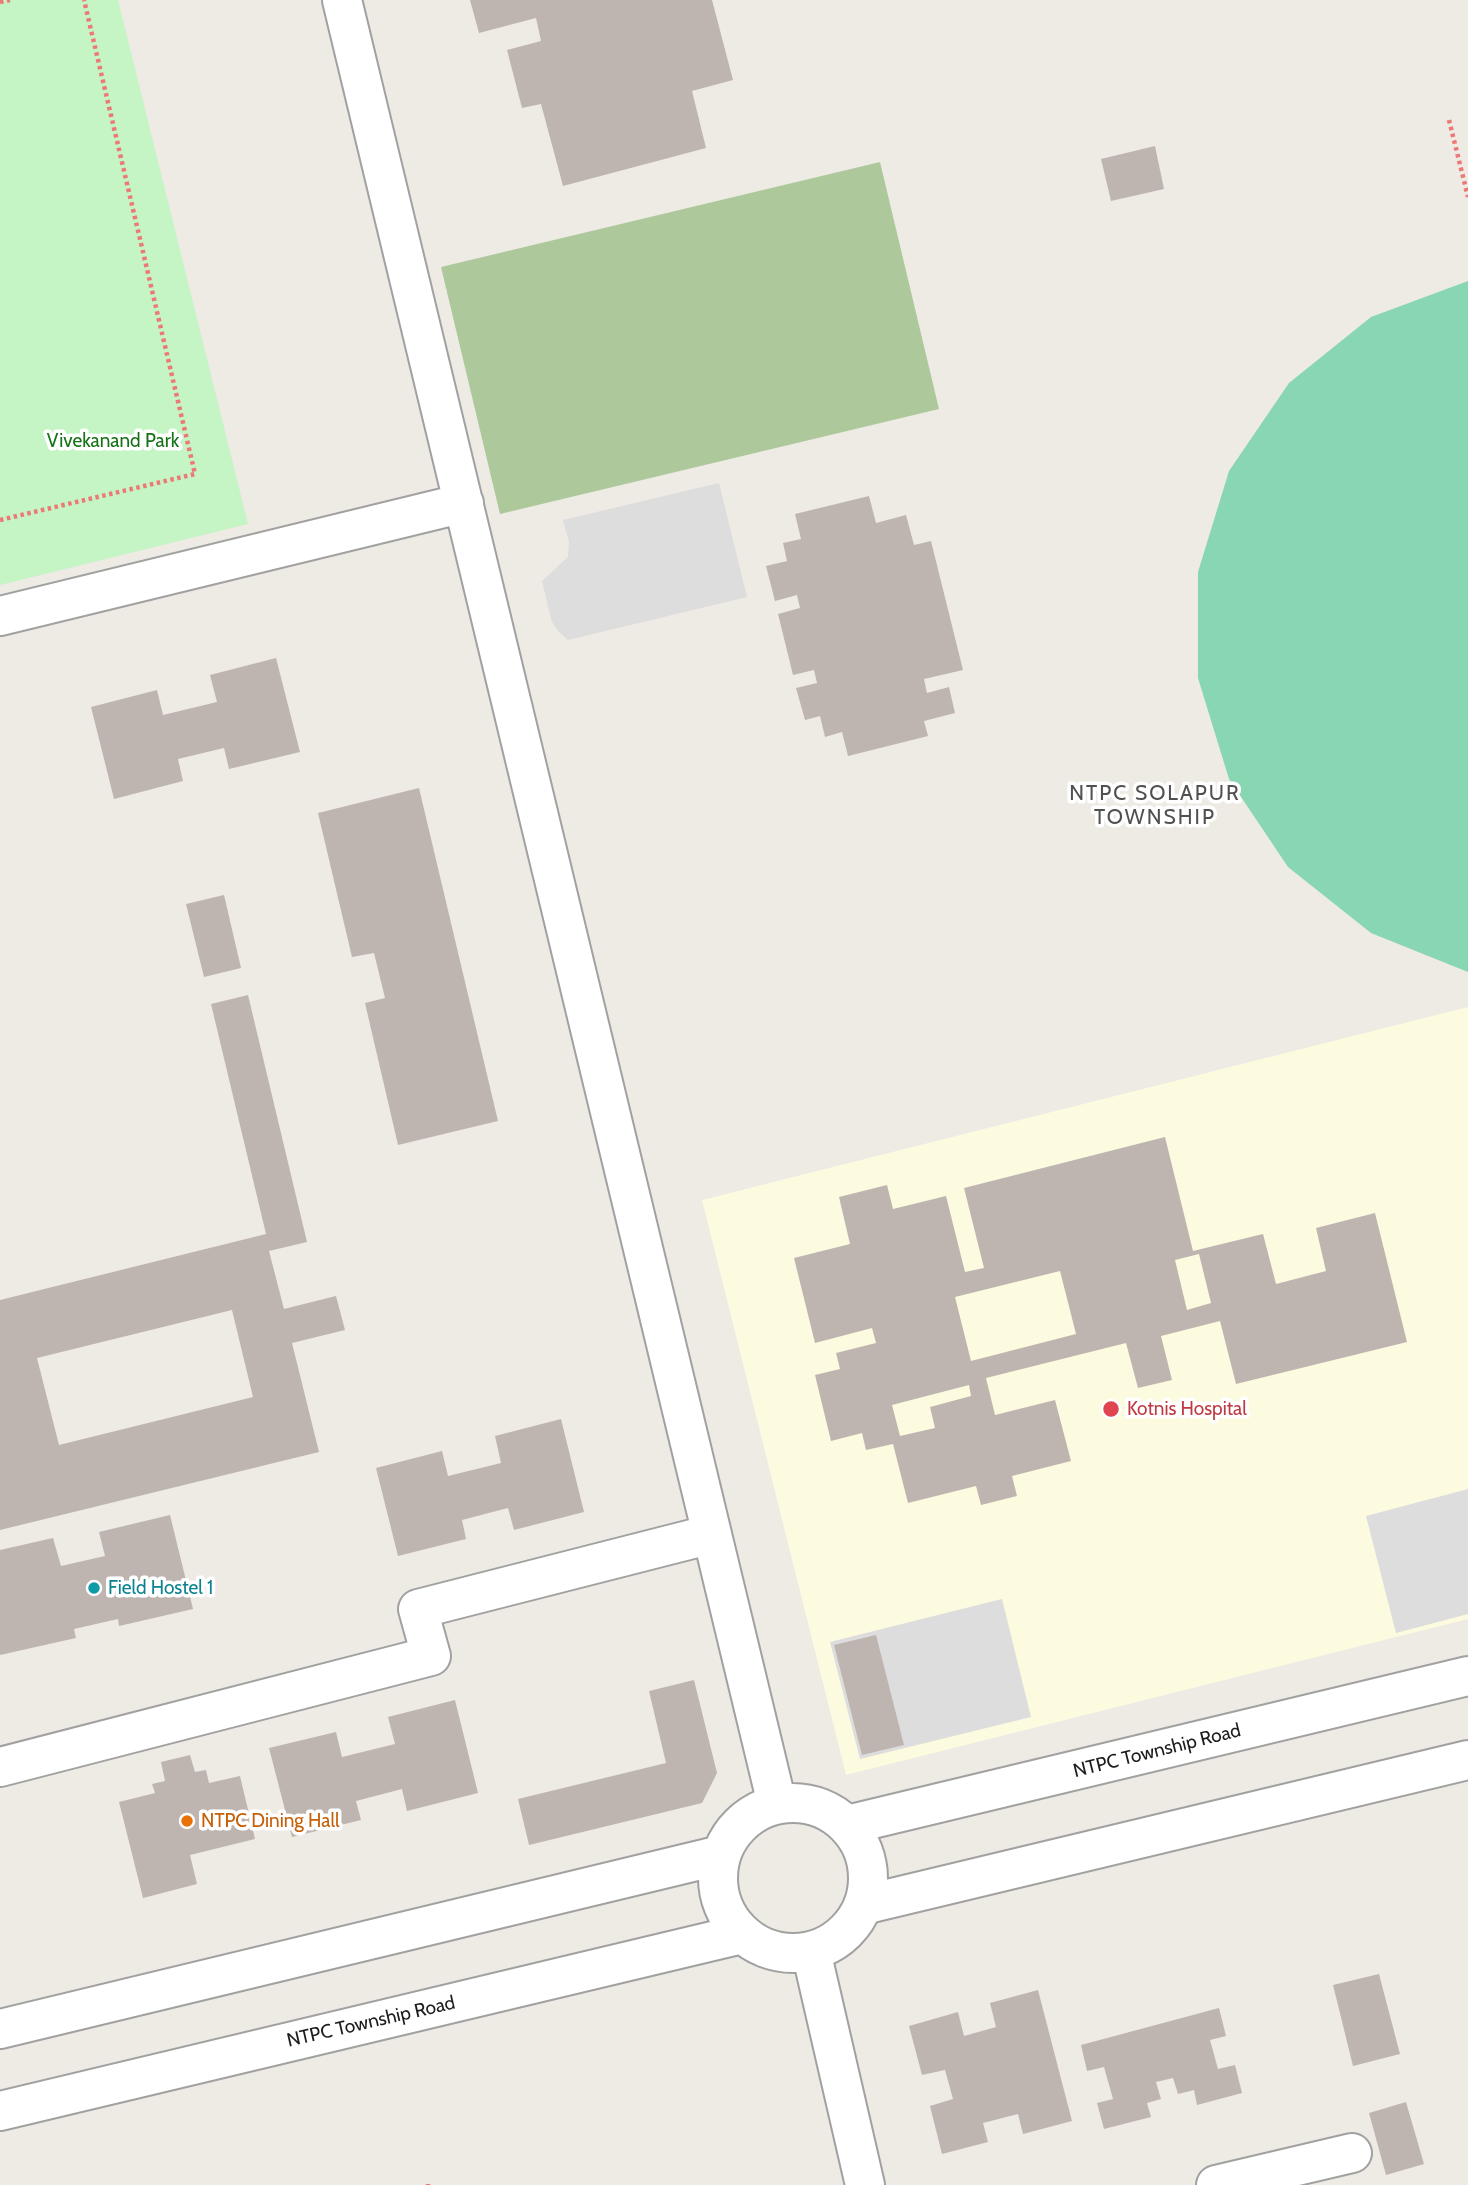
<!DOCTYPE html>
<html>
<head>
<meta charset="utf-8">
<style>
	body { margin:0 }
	canvas { display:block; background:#eeeae4 }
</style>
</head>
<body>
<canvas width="1468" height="2185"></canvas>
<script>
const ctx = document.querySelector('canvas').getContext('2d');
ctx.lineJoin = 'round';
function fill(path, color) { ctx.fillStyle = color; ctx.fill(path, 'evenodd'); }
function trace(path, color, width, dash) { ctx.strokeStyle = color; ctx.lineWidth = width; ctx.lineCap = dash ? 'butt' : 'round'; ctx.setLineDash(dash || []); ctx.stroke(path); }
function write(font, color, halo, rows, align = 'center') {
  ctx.font = font + ' Cabin,sans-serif'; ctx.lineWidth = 7; ctx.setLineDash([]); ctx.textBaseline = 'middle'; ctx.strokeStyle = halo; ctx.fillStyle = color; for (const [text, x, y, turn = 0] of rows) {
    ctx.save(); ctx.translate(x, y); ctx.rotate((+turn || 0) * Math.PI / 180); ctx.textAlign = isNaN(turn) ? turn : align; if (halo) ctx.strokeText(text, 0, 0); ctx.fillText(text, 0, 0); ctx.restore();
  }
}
fill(new Path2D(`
	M1468 1007V1619L846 1775 702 1200Z`), '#fcfadf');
fill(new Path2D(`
	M880 162 939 409 500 514 441 267Z`), '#adc99c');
fill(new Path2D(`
	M0 0H118L248 524 0 585Z`), '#c5f4c5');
fill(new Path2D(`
	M1468 281V972L1371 933 1288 867 1229 779 1198 678V572L1229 471 1289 383 1371 317Z`), '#89d6b2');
fill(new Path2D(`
	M719 483 747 597 568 640 558 631 552 622 542 581 568 557 569 542 563 520Z
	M1468 1489V1614L1396 1633 1366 1516Z
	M1002 1599 1031 1717 860 1759 830 1642Z`), '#ddd');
fill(new Path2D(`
	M470 0H712L733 80 692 91 706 148 563 186 541 104 522 108 507 50 541 41 536 18 479 33Z
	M1155 146 1164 189 1111 201 1101 159Z
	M869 496 876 523 906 515 914 545 931 541 963 670 924 679 927 693 949 687 955 713 924 721 928 736 848 756 842 732 825 737 820 716 805 720 796 688 817 683 814 670 793 675 778 614 800 608 797 595 775 601 766 566 787 561 783 543 801 539 795 514Z
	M276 658 300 752 229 769 224 748 178 759 183 781 114 799 91 707 157 690 163 715 217 702 210 675Z
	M419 788 498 1121 398 1145 365 1003 385 998 374 953 352 957 318 813Z
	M224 895 241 968 204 977 186 904Z
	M248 995 307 1242 269 1251 284 1309 336 1296 345 1330 292 1343 319 1452 0 1530V1300L266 1234 211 1004ZM232 1310 253 1397 59 1445 37 1358Z
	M1165 1137 1193 1251 1263 1234 1276 1284 1326 1271 1316 1228 1375 1213 1407 1342 1236 1384 1220 1321 1161 1336 1172 1380 1138 1388 1126 1343 986 1378 995 1415 1055 1400 1071 1461 1012 1476 1017 1496 981 1505 976 1486 908 1503 893 1444 866 1450 862 1433 831 1441 815 1375 840 1369 836 1353 876 1343 872 1328 815 1343 794 1258 850 1244 839 1197 887 1185 893 1209 946 1196 965 1272 984 1268 964 1188ZM1199 1254 1211 1303 1187 1310 1175 1260ZM1060 1271 1076 1334 971 1361 955 1297ZM969 1385 971 1396 930 1407 935 1428 900 1436 892 1405Z
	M561 1419 584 1512 514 1530 508 1508 462 1520 466 1539 398 1556 376 1468 442 1451 448 1476 501 1463 495 1436Z
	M170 1515 193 1609 119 1626 118 1619 74 1629 76 1638 0 1655V1550L53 1538 61 1566 105 1556 99 1532Z
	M876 1635 904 1745 862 1755 834 1645Z
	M694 1680 717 1773 702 1803 529 1845 518 1799 666 1763 649 1691Z
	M455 1700 478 1793 407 1811 402 1789 356 1801 361 1820 292 1837 269 1748 336 1732 342 1757 395 1744 388 1717Z
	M190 1755 195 1772 206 1770 209 1783 240 1776 255 1839 190 1855 197 1884 143 1898 119 1802 155 1793 152 1784 165 1781 161 1762Z
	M1379 1974 1400 2054 1353 2066 1333 1985Z
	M1038 1990 1072 2121 1023 2134 1018 2114 983 2123 988 2142 942 2154 930 2106 953 2099 945 2070 922 2075 909 2026 958 2012 964 2036 996 2027 990 2003Z
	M1219 2008 1226 2036 1210 2040 1218 2069 1235 2065 1242 2093 1197 2105 1194 2090 1178 2094 1173 2078 1156 2082 1161 2099 1147 2103 1151 2117 1104 2129 1097 2103 1113 2099 1104 2067 1087 2071 1081 2045Z
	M1406 2102 1424 2164 1386 2175 1369 2113Z`), '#beb5b1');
const minor = new Path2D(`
	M342 0 777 1804
	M0 616 464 503
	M0 1767 431 1656 418 1609 712 1534
	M718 1878a75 75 0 1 1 150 0a75 75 0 1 1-150 0Z
	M847 1825 1468 1676
	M863 1905 1468 1760
	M811 1951 865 2185
	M0 2029 721 1855
	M0 2111 742 1934
	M1216 2185 1352 2153`);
trace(minor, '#a1a1a1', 42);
trace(new Path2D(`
	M0 2 10 0
	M1449 120 1468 197
	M0 520 195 474 84 0
	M428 2184V2185`), '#ed7976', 4.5, [3.5, 3.5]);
trace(minor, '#fff', 38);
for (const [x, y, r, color] of [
	[1111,1409,9,"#e0444e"],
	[94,1588,7,"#0f9aa8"],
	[187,1821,7,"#e8710a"]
]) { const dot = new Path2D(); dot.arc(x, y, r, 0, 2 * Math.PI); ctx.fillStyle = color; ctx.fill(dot); trace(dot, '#fff', 2.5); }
write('19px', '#157216', '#fff', [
	["Vivekanand Park",113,441]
]);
write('19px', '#be3a42', '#fff', [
	["Kotnis Hospital",1127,1409]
], 'left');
write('19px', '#0d838f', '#fff', [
	["Field Hostel 1",108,1588]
], 'left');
write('19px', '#1d1d1d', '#fff', [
	["NTPC Township Road",1157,1751,-14],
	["NTPC Township Road",371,2022,-13]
]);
write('19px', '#c56008', '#fff', [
	["NTPC Dining Hall",201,1821]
], 'left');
ctx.letterSpacing = '2px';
write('21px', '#505050', '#fff', [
	["NTPC SOLAPUR",1155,794],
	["TOWNSHIP",1155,818]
]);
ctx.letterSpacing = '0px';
</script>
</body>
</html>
